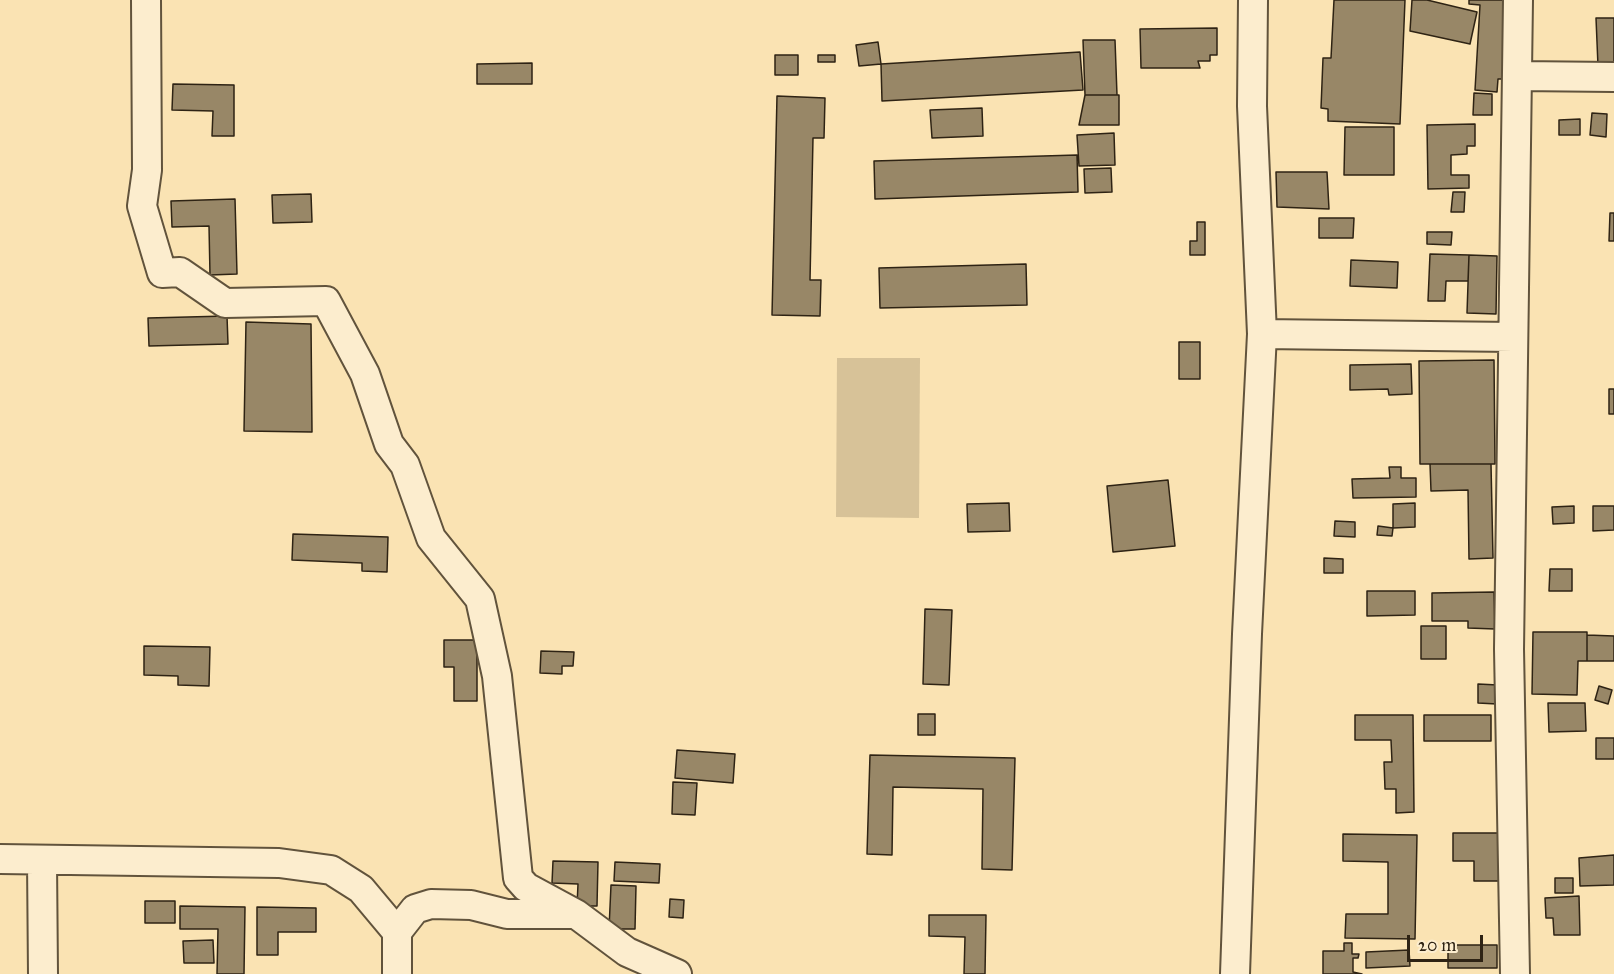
<!DOCTYPE html>
<html>
<head>
<meta charset="utf-8">
<style>
	body { margin:0 }
	#map { position:relative; width:1614px; height:974px; overflow:hidden; background:#fae3b3; font-family:"IM FELL Great Primer",serif }
	canvas { display:block }
	.scale { position:absolute; left:1407px; top:935px; width:76px; height:27px; box-sizing:border-box; border:3px solid #2e2314; border-top:0; padding-left:8px; font-size:18px; line-height:21px; white-space:nowrap; color:#2e2314; -webkit-text-stroke:4px #fcedce; paint-order:stroke }
</style>
</head>
<body>
<div id="map">
<canvas width="1614" height="974"></canvas>
<div class="scale">20 m</div>
</div>
<script>
const ctx = document.querySelector('canvas').getContext('2d');
ctx.lineJoin = 'round';
function fill(path, color) { ctx.fillStyle = color; ctx.fill(path, 'evenodd'); }
function trace(path, color, width, dash) { ctx.strokeStyle = color; ctx.lineWidth = width; ctx.lineCap = dash ? 'butt' : 'round'; ctx.setLineDash(dash || []); ctx.stroke(path); }
fill(new Path2D(`
	M837 358H920L919 518 836 517Z`), '#d7c298');
const building = new Path2D(`
	M1334 0H1405L1400 124 1328 121V109L1321 108 1323 58H1331Z
	M1412 0H1427L1477 12 1470 44 1410 31Z
	M1469 0H1511L1505 79H1498L1497 92 1475 90 1480 5 1469 4Z
	M1596 18H1614V65L1598 66Z
	M1217 28V55H1210V61H1198L1200 68H1141L1140 29Z
	M1083 40H1115L1117 95H1085Z
	M878 42 881 64 859 66 856 45Z
	M1080 52 1083 90 882 101 881 64Z
	M775 55H798V75H775Z
	M818 55H835V62H818Z
	M532 63V84H477V64Z
	M173 84 234 85V136H212L213 111 172 110Z
	M1474 93 1492 94V115H1473Z
	M1085 95H1119V125H1079Z
	M777 96 825 98 824 138H813L810 280H821L820 316 772 315Z
	M982 108 983 136 932 138 930 110Z
	M1592 113 1607 114 1606 137 1590 135Z
	M1580 119V135H1559V120Z
	M1475 124V146H1467V154L1451 155V175H1469V188L1428 189 1427 125Z
	M1345 127H1394V175H1344Z
	M1114 133 1115 165 1079 166 1077 135Z
	M1077 155 1078 192 875 199 874 161Z
	M1111 168 1112 192 1085 193 1084 169Z
	M1276 172H1327L1329 209 1277 207Z
	M1453 192H1465L1464 212H1451Z
	M311 194 312 222 273 223 272 195Z
	M235 199 237 274 210 275 209 226 172 227 171 201Z
	M1610 213H1614V241H1609Z
	M1319 218H1354L1353 238H1319Z
	M1197 222H1205V255H1190V241H1197Z
	M1427 232H1452L1451 245 1427 244Z
	M1430 254 1469 255 1468 281H1446L1445 301H1428Z
	M1469 255 1497 256 1496 314 1467 313Z
	M1351 260 1398 262 1397 288 1350 286Z
	M1026 264 1027 305 880 308 879 268Z
	M227 316 228 344 149 346 148 318Z
	M246 322 311 324 312 432 244 431Z
	M1179 342H1200V379H1179Z
	M1494 360 1495 464H1420L1419 361Z
	M1411 364 1412 394 1389 395 1388 389 1350 390V365Z
	M1609 389H1614V414H1609Z
	M1430 464H1491L1493 558 1469 559 1468 490 1431 491Z
	M1389 467H1401V478H1416V497L1353 498 1352 479 1390 478Z
	M1168 480 1175 546 1113 552 1107 486Z
	M1009 503 1010 531 968 532 967 504Z
	M1415 503V527L1393 528V504Z
	M1574 506V523L1553 524 1552 507Z
	M1593 506H1614V530L1593 531Z
	M1335 521 1355 522V537L1334 536Z
	M1378 526 1393 528 1392 536 1377 535Z
	M293 534 388 537 387 572 362 571V563L292 560Z
	M1324 558 1343 559V573H1324Z
	M1550 569H1572V591H1549Z
	M1367 591H1415V615L1367 616Z
	M1494 592 1495 629 1468 628V621H1432V593Z
	M925 609 952 610 949 685 923 684Z
	M1421 626H1446V659H1421Z
	M1533 632H1587V661H1578L1577 695 1532 694Z
	M1587 635 1614 636V661H1587Z
	M444 640H477V701H454V667H444Z
	M144 646 210 647 209 686 178 685V676L144 675Z
	M541 651 574 652 573 666H562V674L540 673Z
	M1478 684 1498 685 1497 704 1478 703Z
	M1599 686 1612 690 1608 704 1595 700Z
	M1548 703H1585L1586 731 1549 732Z
	M918 714H935V735H918Z
	M1355 715H1413L1414 812 1396 813V789H1385L1384 762H1392L1391 740H1355Z
	M1424 715H1491V741H1424Z
	M1596 738H1614V759H1596Z
	M677 750 735 754 733 783 675 778Z
	M870 755 1015 758 1012 870 982 869 983 789 893 787 892 855 867 854Z
	M673 782 697 783 695 815 672 814Z
	M1453 833H1504V881H1474V861H1453Z
	M1343 834 1417 835 1415 939 1345 938 1346 914H1388V862L1343 861Z
	M1614 855V885L1580 886 1579 858Z
	M553 861 598 862 597 906H577L578 884 552 883Z
	M615 862 660 864 659 883 614 881Z
	M1555 878H1573V893H1555Z
	M611 885 636 886 635 929H609Z
	M1579 896 1580 935H1554L1553 918H1546L1545 898Z
	M670 899 684 900 683 918 669 917Z
	M145 901H175V923H145Z
	M180 906 245 907 244 974H217L218 929H180Z
	M257 907 316 908V932H278V955H257Z
	M929 915H986L985 974H964L965 937 929 936Z
	M213 940 214 963H184L183 941Z
	M1344 943H1352V954H1359L1358 958H1353V972L1362 974H1323V951H1344Z
	M1448 945H1497V968H1448Z
	M1409 950 1410 966 1366 968V952Z`);
fill(building, '#988767');
trace(building, '#2e2314', 1.5);
const minor = new Path2D(`
	M146 0 147 170 142 206 162 273 180 272 225 303 326 301 365 374 389 444 405 465 431 538 480 599 497 676 518 878 526 887 576 914 627 952 677 974
	M1519 76 1614 77
	M1262 334 1513 337
	M0 859 279 863 331 870 361 889 397 932V974
	M42 861 43 974
	M397 932 415 909 431 904 471 905 507 914H574
	M1235 974 1247 634 1262 334 1252 106 1253 0
	M1515 974 1509 649 1518 0`);
trace(minor, '#61533c', 32);
trace(minor, '#fcedce', 28);
</script>
</body>
</html>
